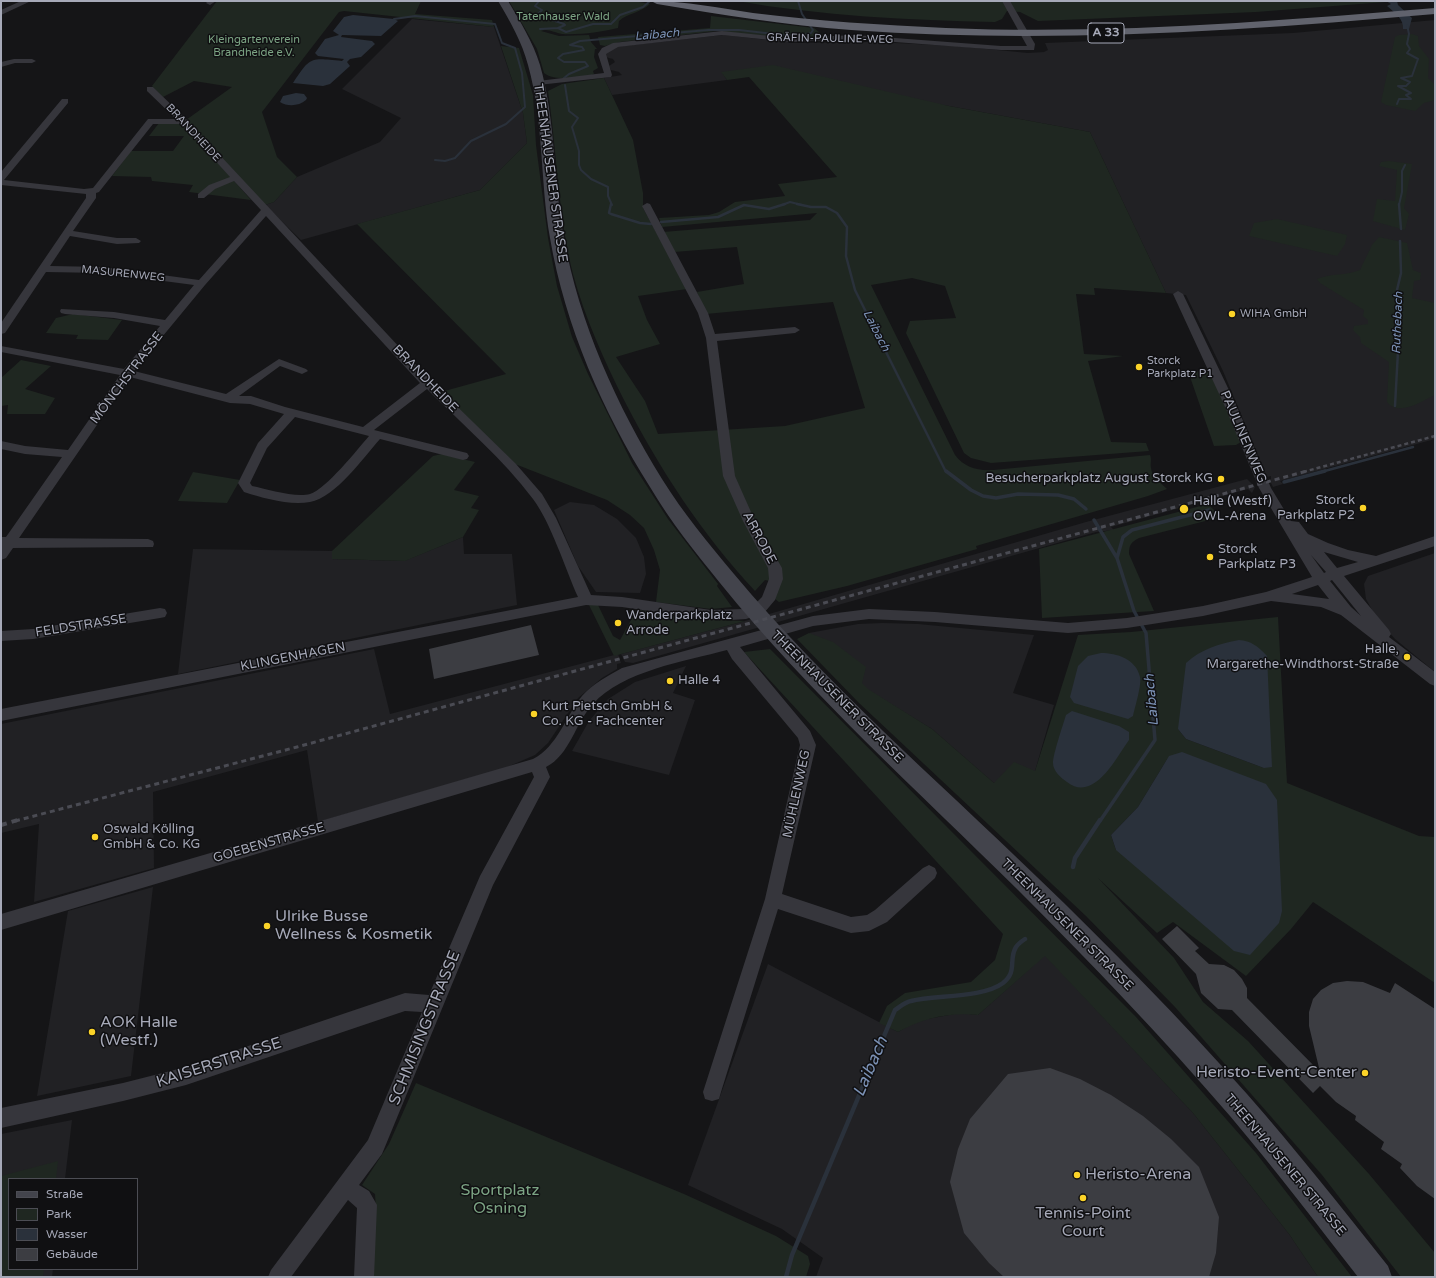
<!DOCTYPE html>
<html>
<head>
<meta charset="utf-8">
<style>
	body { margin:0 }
	#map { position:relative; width:1436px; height:1278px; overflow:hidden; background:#151517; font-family:"Varela Round",sans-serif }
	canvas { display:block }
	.frame { position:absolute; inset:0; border:2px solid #a6a9b8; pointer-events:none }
	.legend { position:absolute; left:8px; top:1178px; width:130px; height:92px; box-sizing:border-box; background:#101012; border:1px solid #4c4d54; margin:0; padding:5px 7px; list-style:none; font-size:12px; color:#a6a9b8 }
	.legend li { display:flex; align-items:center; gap:8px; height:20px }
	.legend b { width:20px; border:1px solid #4c4d54 }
</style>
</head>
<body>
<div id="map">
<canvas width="1436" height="1278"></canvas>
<div class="frame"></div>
<ul class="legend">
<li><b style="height:5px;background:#43444c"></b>Straße</li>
<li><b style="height:11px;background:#1f2721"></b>Park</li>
<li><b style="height:11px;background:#2a313b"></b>Wasser</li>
<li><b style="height:11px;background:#3c3d42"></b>Gebäude</li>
</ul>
</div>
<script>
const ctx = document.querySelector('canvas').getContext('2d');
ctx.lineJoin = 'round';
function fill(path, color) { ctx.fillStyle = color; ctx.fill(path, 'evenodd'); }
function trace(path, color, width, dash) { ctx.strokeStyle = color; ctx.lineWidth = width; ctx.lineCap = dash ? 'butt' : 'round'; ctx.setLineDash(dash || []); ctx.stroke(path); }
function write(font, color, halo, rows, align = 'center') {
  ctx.font = font + ' "Varela Round",sans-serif'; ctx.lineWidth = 3; ctx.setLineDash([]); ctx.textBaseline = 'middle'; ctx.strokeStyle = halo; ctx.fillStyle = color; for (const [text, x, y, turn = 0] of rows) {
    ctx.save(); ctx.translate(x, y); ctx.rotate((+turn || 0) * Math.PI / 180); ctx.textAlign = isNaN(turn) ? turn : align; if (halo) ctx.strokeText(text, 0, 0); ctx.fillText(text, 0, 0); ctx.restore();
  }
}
fill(new Path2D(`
	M412 19 494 27 523 113 527 143 480 190 301 240 265 205 274 202 297 177 380 142 401 118 342 89Z
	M1435 20V439L1280 481 1283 484 1273 487 1271 483V476L1267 477 1223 371 1186 295 1166 293 1090 132 949 106 722 72 727 80 612 95 604 78 622 75 619 72 611 70 609 66 615 62 613 59 605 57 604 54 615 47 723 35 795 43 874 42 956 46 1028 53 1044 52 1048 50 1045 43 1293 33Z
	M1247 479 1255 487 1252 493 1248 489 1205 501 1111 527 1114 530 1096 532 633 663 625 662 621 654 745 621 1086 522Z
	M570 502 594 505 617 519 636 538 644 557 646 574 640 593 596 592 578 566 554 510Z
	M463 537 464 554H512L517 605 178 674 193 549 332 551V559L404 561Z
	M1435 553V672L1395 639 1377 619 1366 599 1364 584 1368 576Z
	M883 623 918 624 1034 635 1013 693 1054 705 1035 771 994 783 932 729 868 690 809 633 858 624Z
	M374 649 390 714 618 654 621 663 617 664V669L602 678 578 698 548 743 535 755 505 768 318 822 307 750 153 792 154 868 34 902 39 824 1 833V724Z
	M686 666 673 693 695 700 669 775 572 751 589 721 608 699 635 682Z
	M153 887 131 1076 37 1096 68 911Z
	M1045 955 1193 1113 1289 1234 1318 1277H816L823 1258 782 1229 688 1185 768 964 898 1032 916 1021 960 1013 978 1015Z
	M72 1120 65 1179H9V1269H53L52 1277H1V1134Z`), '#212124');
fill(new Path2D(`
	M217 1H421L415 14 492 20 494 27 344 11 339 12 262 112 277 157 297 177 274 202 265 205 186 120 232 87 194 81 163 97 152 86Z
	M509 1H634L650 4C640 13 628 13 619 21L618 28C600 32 581 35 562 34 555 33 547 28 541 31L559 36 589 35 591 42 597 49H595L594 57 598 68 593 71 594 74C583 79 553 81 544 73L537 49Z
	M737 1H1399L1256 12 1038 21 1020 12 1007 11 1002 19 995 22C909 20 822 16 737 1Z
	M711 16 814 28 825 37 790 39 716 31 620 42 605 46 600 45 598 37 710 28Z
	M1412 34 1418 36 1419 46 1429 59 1428 78 1435 85V100L1424 103 1415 111 1386 105 1381 102 1395 37 1399 35Z
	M501 46 519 48 533 95 536 145 548 238 557 286 572 337 588 374 632 463 668 519 718 584 717 586 732 607 711 609 656 602 660 570 654 550 644 528 630 515 607 500 515 464 441 392 506 374 357 224 480 190 527 143 523 113Z
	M773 65 949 106 1090 132 1166 293 1094 288 1095 295 1076 294 1084 354 1123 356 1088 361 1111 442 1146 443 1149 451 991 463 971 458 964 453 906 333 910 321 956 318 945 286 912 278 871 285 955 455C964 467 977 471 993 470L1150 455C1152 460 1150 463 1151 468 1152 478 1161 483 1167 489L1148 496 976 546 977 549 847 586 783 601 779 602 775 599 779 583 765 580 755 591C702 534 660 470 624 400 604 360 585 318 573 274 558 214 557 152 548 91L562 84 604 78 633 140 643 193V208L687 289 638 296 647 320 660 344 616 357 645 401 658 434 785 426 865 408 833 302 706 314 697 292 744 284 737 247 674 252 663 232 810 220 817 213 662 227 659 218 709 215 719 212 735 202 785 196 778 184 837 177 749 77 727 80 721 72Z
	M159 123H183L251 200 189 192 193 185 152 181 151 177 112 176 131 151H173L184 136H149Z
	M1389 161 1412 164 1404 208 1409 214 1405 230 1373 221 1377 199 1395 201 1397 170 1379 166 1381 162Z
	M1277 219 1347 235 1345 244 1337 256 1249 236 1254 223Z
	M1379 237 1407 243 1413 270 1421 273 1420 280 1414 281 1412 298 1435 303V395C1422 401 1399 417 1387 402L1389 362 1361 343 1360 337 1353 330 1354 326 1368 324V320L1363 316 1364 310 1320 283 1317 279C1331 273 1346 276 1360 270L1372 245Z
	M73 314 122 320 108 340 76 339 78 335 46 333 56 318Z
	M21 360 51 366 25 389 55 398 45 414H7L8 405 1 406V378Z
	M1188 371 1210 372 1241 442 1236 445 1214 446Z
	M442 454 475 462 454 490 479 496 471 508 479 510 463 537 405 561 332 559V551L433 456Z
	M193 472 240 480 227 503 178 501Z
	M1208 504 1221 517 1139 538C1131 542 1129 545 1129 554L1154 611 1042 618 1039 549Z
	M589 605H598L613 636 620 640 637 609 687 619 745 621 614 656Z
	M1278 617 1287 783 1419 836 1435 837V983L1313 902 1291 929 1246 976 1173 922 1157 933 1098 878 1174 958 1203 1002 1248 1041 1369 1174 1435 1253V1277H1401L1322 1175 1175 1007 1086 916 859 703 797 639 809 633 833 642 866 667 862 683 868 689 932 729 994 783 1014 762 1035 771 1078 635 1131 632ZM1178 729 1264 768 1186 739ZM1169 756 1116 850 1111 835 1138 807Z
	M770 649 1136 1017 1256 1153 1352 1277H1318L1289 1234 1193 1113 1045 956 978 1015C950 1012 923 1018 898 1032L879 1023 887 1006 905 993 971 982 995 960 1003 934 744 652Z
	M416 1083 684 1194 776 1236 808 1256 810 1264 806 1277H372L376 1210 375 1194 362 1185 389 1144Z
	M58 1161 56 1179H9V1269H44L43 1277H1V1176Z`), '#1f2721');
fill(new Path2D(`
	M1386 1H1397L1398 5 1412 18 1409 29H1403C1404 19 1395 13 1387 6L1391 4Z
	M353 15 394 19 398 21 381 36 342 35 341 37 372 41 375 44 361 57 350 59 347 62 350 66 330 84 323 86 293 83C311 56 310 58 342 61L344 59 318 56 315 53 325 39 339 35 333 31 344 17Z
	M296 93 304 94 307 98 306 100C299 106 288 107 280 102L283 96Z
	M1239 640C1251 641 1258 646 1267 656L1272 767 1264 768 1186 739 1178 729 1186 663C1201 649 1219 644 1239 640Z
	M1101 653C1117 653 1136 659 1140 677 1142 684 1135 707 1133 716L1128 719 1074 703 1070 697 1078 666 1088 656Z
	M1072 711 1119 726 1129 732V740C1116 758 1094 803 1067 782 1061 778 1053 771 1053 763 1053 754 1063 725 1066 715Z
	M1182 752 1266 784 1277 800 1282 911 1279 923 1250 955 1234 951 1116 850 1111 835 1138 807 1169 756Z`), '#2a313b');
trace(new Path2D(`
	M539 1 535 6 542 10 539 13 543 15 551 14 552 17 549 19 564 24 565 25 558 28 566 32 593 24H611L620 15 643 7 650 1
	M394 19 415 16 495 24 502 43 515 48 522 73 525 107 506 124 471 141 455 158 445 161 435 160
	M540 29 558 28
	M564 78 569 74 588 66 585 62H564L558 58 563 54 584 50 582 47 570 45 580 41 708 30H739L783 35H803L811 33 813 30 802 14 798 1
	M565 85 569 111 578 118 572 127 579 151V165L581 170 591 179 608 187V196L612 205
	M1397 104 1399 99H1411L1406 95 1411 93 1398 86H1406L1410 82 1401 78 1412 76 1418 59 1407 53 1410 49 1407 44 1409 34 1407 25
	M782 205 790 202 802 205
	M1399 205 1402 192V171L1405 165`), '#2a313b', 2);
trace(new Path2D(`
	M611 204 609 213 611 214 640 223 651 224
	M797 204 811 207H826L837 213 847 227 846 256 855 290 946 472
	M1399 204 1401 229
	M661 222 718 217 744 205 769 209 785 204
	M1395 406 1399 333 1397 290 1401 273 1400 241
	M1321 472 1413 447`), '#2a313b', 2.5);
trace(new Path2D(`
	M946 471 971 490 983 496 996 498 1018 494 1058 495 1074 499 1086 509
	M1284 482 1325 471
	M1094 520 1117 558 1134 611 1146 633 1155 740 1100 821
	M1117 558 1123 537 1132 530 1209 510`), '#2a313b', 3.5);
trace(new Path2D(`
	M1073 867 1075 858 1100 820
	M786 1277 792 1255 895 1010C900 1007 905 1002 911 1001 936 995 983 998 1003 983 1018 971 1008 960 1016 947 1018 944 1022 941 1025 939`), '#2a313b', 4.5);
fill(new Path2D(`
	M531 625 539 655 434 679 429 649Z
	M1177 926 1199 948 1195 951 1209 964 1224 965 1234 970 1242 979 1247 988V998L1320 1072 1309 1026V1012L1313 999 1321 990 1333 983 1347 981 1363 982 1390 993 1395 983 1435 1009V1199L1417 1186 1400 1168 1402 1164 1381 1149 1384 1142 1355 1120 1356 1116 1336 1102 1320 1086 1313 1093 1232 1010 1218 1009 1201 993 1196 974 1162 939Z
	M1050 1068 1080 1079 1111 1095 1143 1116 1171 1139 1199 1167 1219 1217 1216 1253 1209 1277H1004L989 1263 964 1233 950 1182 958 1149 970 1119 1008 1074Z`), '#3c3d42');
fill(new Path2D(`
	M21 1H31L1 15V10Z
	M208 1H216L210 5 206 3Z
	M1002 1H1010L1035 44 1034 50H1001L855 39 790 42 722 35 618 47 606 54 612 75 611 77 538 85 534 83 538 81 604 73 598 54 602 48 613 43 722 31 790 38 855 35 1001 46H1027Z
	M14 59H32L36 61 32 63H15L1 67V62Z
	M147 87H153L187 120 431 381 516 464 542 494 556 518 591 595 622 597 711 610 745 609 754 605 762 597 769 579 768 568 743 521 723 476 706 338 698 313 642 206 647 203 650 204 708 313 715 334 795 327 800 330 795 333 717 341 735 476 755 521 782 568 783 579 775 600 764 613 746 619 731 620H711L622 607 586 605 1 721V709L578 597C565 568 551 523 533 499 503 459 462 424 427 389L374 430 467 453 469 456 467 459 463 460 380 439C363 458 336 497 310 502 290 506 263 498 244 492L238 483 258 443 284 414 250 404 230 403 130 377 19 538 148 539 153 541 154 544 153 547 13 548 6 558 1 560V537H6L62 457 25 454 1 449V441L25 446 68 450 120 375 1 352V346L124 369 160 326 114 318 65 314 61 313 60 311 61 309 114 312 165 320 194 285 103 273 46 272 5 333 1 334V323L86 198V194L1 185V172L62 99H68V103L4 180 84 189 93 188 148 119H176L147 91ZM153 124H182L230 177 209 185 198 194V198H204L215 189 234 181 261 210 199 280 103 267 50 266 70 236 117 244 139 243 141 241 136 238H117L73 231 96 198V193L99 192ZM266 216 420 383 363 427 285 407 251 396H239L280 366 302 374 308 371 306 369 279 359 226 394 134 371 205 285ZM295 417 369 436C357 450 326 489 310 494 295 498 267 489 252 486L250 483 267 448Z
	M1178 291 1183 294 1238 409 1271 488 1291 521 1299 522 1308 534 1328 543 1348 550 1376 556 1435 536V546L1344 576 1389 630 1391 634 1389 637 1435 672V686L1430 684 1341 615 1321 607 1271 601 1203 616 1127 628 1068 633 935 622 869 619 813 626 740 647 810 731 816 745 782 894 851 917 867 915 875 910 923 868 929 865 935 868 937 873 935 878 887 922 869 931 851 933 778 909 721 1092 719 1099 712 1101 705 1099 703 1092 765 899 800 745 798 738 732 659 727 650C686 661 622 671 593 704 575 723 570 755 546 767L550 777 493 885 382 1154 359 1185 369 1191 377 1205 374 1277H354L357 1208 348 1200 291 1277H268L271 1270 368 1140 422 1012 405 1011 186 1085 123 1101 1 1128V1108L123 1083 186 1067 405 993 429 995 480 876 534 777 532 772 1 930V914L533 759C558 746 565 717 582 696 592 684 608 676 622 668L813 616 869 609 935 612 1068 623 1127 618 1203 606 1266 592 1312 577 1259 488 1226 409 1173 294ZM1324 552 1358 562 1337 568ZM1311 555 1326 572 1324 573ZM1332 580 1361 616 1351 607 1330 581ZM1318 585 1329 599 1292 594Z
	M160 608 165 609 167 613 165 617 160 618 33 639 1 641V631L33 629Z`), '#36363c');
fill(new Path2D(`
	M498 1H508C520 21 533 42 540 65 556 121 553 181 564 238 579 323 617 406 662 479 683 513 709 544 734 574 826 684 935 778 1037 877 1110 947 1180 1019 1247 1094 1296 1150 1342 1208 1388 1266L1392 1277H1358C1316 1223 1274 1168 1230 1116 1163 1038 1091 963 1018 890 917 790 810 694 720 583 695 552 670 521 650 487 603 412 565 326 550 238 540 181 544 122 528 65 522 42 510 21 498 1Z`), '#43444c');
fill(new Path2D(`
	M651 1C686 1 719 8 753 13 817 21 882 25 946 28 1109 35 1273 21 1435 8V14C1241 31 1046 44 851 30 786 25 722 15 657 4Z`), '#61636d');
trace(new Path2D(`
	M1303 472 1435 436`), '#4a4b53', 2.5, [4, 3]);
trace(new Path2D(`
	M15 821 297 747 1307 471`), '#4a4b53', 3, [5, 4]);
trace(new Path2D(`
	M1 825 18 820`), '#4a4b53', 4, [6, 5]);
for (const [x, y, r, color] of [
	[1232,314,4,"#fbd328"],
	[1139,367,4,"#fbd328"],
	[1221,479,4,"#fbd328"],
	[1363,508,4,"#fbd328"],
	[1184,509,5,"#fbd328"],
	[1210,557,4,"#fbd328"],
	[618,623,4,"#fbd328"],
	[1407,657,4,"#fbd328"],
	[670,681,4,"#fbd328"],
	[534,714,4,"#fbd328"],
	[95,837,4,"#fbd328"],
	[267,926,4,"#fbd328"],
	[92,1032,4,"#fbd328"],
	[1365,1073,4,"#fbd328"],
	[1077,1175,4,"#fbd328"],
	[1083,1198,4,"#fbd328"]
]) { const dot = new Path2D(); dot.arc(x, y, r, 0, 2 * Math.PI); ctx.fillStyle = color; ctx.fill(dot); trace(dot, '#101012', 1.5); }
write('11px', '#7ca484', '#101012', [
	["Tatenhauser Wald",563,17],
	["Kleingartenverein",254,40],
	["Brandheide e.V.",254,53]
]);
write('11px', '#a6a9b8', '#101012', [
	["GRÄFIN-PAULINE-WEG",830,39,1],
	["BRANDHEIDE",193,133,47],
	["MASURENWEG",123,274,6]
]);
write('11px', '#a6a9b8', '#101012', [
	["WIHA GmbH",1240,314],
	["Storck",1147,361],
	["Parkplatz P1",1147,374]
], 'left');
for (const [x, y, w] of [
	[1106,33,36]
]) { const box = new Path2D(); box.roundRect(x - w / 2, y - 10, w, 20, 3); ctx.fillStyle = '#101012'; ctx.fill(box); trace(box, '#a6a9b8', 1); }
write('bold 12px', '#a6a9b8', null, [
	["A 33",1106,33]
]);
write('italic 12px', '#7b91b5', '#101012', [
	["Laibach",657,35,-5],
	["Ruthebach",1398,323,-88],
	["Laibach",876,331,63]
]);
write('13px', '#a6a9b8', '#101012', [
	["THEENHAUSENER STRASSE",550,173,82],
	["MÖNCHSTRASSE",127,378,-53],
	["BRANDHEIDE",425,379,46],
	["PAULINENWEG",1243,437,67],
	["ARRODE",759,538,62],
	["FELDSTRASSE",81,626,-9],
	["KLINGENHAGEN",293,657,-11],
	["THEENHAUSENER STRASSE",837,697,45],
	["MÜHLENWEG",797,794,-78],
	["GOEBENSTRASSE",269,843,-16],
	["THEENHAUSENER STRASSE",1067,925,45],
	["THEENHAUSENER STRASSE",1285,1165,50]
]);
write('13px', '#a6a9b8', '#101012', [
	["Besucherparkplatz August Storck KG",1213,479,"right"],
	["Storck",1355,501,"right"],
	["Parkplatz P2",1355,516,"right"],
	["Halle (Westf)",1193,502],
	["OWL-Arena",1193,517],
	["Storck",1218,550],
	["Parkplatz P3",1218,565],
	["Wanderparkplatz",626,616],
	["Arrode",626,631],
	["Halle,",1399,650,"right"],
	["Margarethe-Windthorst-Straße",1399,665,"right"],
	["Halle 4",678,681],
	["Kurt Pietsch GmbH &",542,707],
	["Co. KG - Fachcenter",542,722],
	["Oswald Kölling",103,830],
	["GmbH & Co. KG",103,845]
], 'left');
write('italic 14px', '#7b91b5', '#101012', [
	["Laibach",1152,700,-95]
]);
write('16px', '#a6a9b8', '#101012', [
	["Ulrike Busse",275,917],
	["Wellness & Kosmetik",275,935],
	["AOK Halle",100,1023],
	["(Westf.)",100,1041],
	["Heristo-Event-Center",1357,1073,"right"],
	["Heristo-Arena",1085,1175],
	["Tennis-Point",1083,1214,"center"],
	["Court",1083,1232,"center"]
], 'left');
write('16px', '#a6a9b8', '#101012', [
	["SCHMISINGSTRASSE",425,1028,-68],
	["KAISERSTRASSE",219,1063,-18]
]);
write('16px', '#7ca484', '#101012', [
	["Sportplatz",500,1191],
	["Osning",500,1209]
]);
write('italic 17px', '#7b91b5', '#101012', [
	["Laibach",871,1067,-67]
]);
</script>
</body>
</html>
